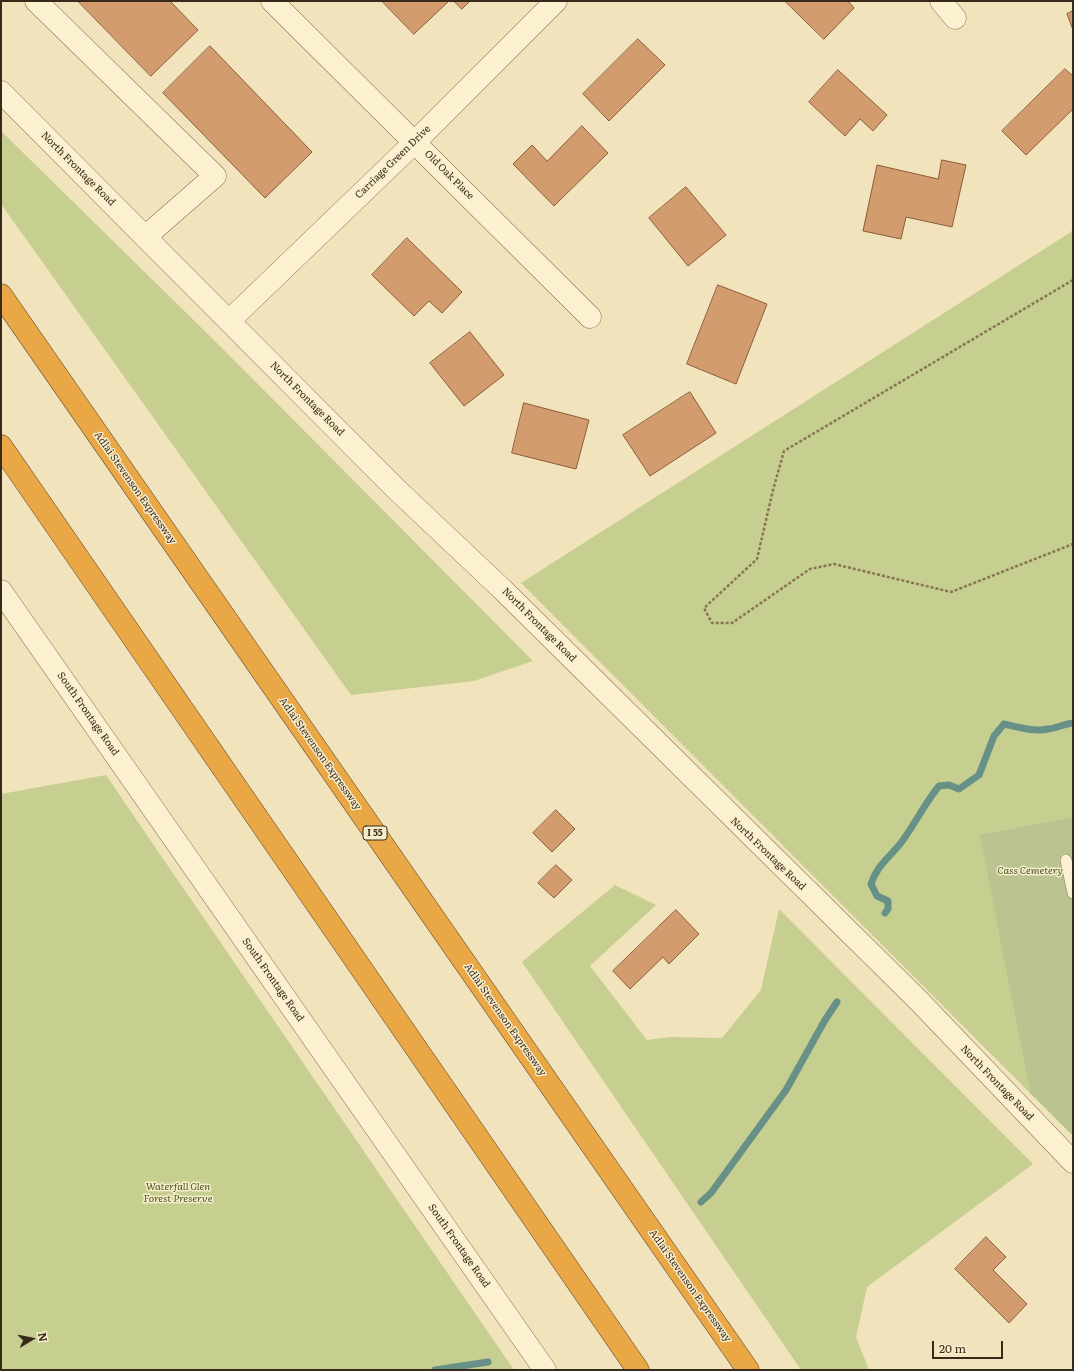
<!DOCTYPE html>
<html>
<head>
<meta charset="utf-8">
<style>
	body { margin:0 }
	#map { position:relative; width:1074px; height:1371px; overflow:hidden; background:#f1e3bc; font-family:Literata,serif }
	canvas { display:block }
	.frame { position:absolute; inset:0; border:2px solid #382a1a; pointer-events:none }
	.north { position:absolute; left:12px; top:1319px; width:40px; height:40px; -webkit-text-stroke:3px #f8edcc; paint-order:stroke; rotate:80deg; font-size:11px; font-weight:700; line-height:16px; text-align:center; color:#382a1a }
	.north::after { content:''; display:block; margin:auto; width:14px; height:18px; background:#382a1a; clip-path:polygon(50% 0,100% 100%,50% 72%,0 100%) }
	.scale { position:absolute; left:932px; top:1341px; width:71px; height:18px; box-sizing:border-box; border:2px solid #382a1a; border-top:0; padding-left:5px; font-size:12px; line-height:14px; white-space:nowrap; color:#382a1a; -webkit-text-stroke:3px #f8edcc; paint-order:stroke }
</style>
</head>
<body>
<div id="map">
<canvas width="1074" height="1371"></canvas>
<div class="frame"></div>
<div class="north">N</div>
<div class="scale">20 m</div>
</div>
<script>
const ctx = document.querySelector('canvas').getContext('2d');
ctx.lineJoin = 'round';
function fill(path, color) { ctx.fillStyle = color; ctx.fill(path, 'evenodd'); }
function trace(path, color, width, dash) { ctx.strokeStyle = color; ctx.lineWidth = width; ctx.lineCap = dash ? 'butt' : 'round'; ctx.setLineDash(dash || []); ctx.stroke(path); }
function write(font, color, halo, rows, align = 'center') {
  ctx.font = font + ' Literata,serif'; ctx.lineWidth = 3; ctx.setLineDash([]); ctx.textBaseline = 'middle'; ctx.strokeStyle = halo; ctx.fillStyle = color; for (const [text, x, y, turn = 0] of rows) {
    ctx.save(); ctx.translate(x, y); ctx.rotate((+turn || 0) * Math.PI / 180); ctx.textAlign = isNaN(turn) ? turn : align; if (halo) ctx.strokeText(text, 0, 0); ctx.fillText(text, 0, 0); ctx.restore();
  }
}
fill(new Path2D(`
	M1 131 222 348 533 661 474 681 351 695 1 204Z
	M1073 228V828L1007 972 1030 1093 521 583 1071 232Z
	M106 775 155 847 514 1370H1V794Z
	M615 885 656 905 590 966 647 1040 670 1037 722 1038 761 990 779 909 1033 1164 867 1287 856 1337 869 1370H801L522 962Z`), '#c6cf90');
fill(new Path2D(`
	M1073 817V1136L1030 1093 980 835Z`), '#bbc390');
trace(new Path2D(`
	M885 913 888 909V901L877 896 871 884C878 863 891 857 903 840 916 822 925 803 939 786L949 785 959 789 979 775 994 736 1004 724C1017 727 1034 732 1048 729 1057 728 1064 724 1073 723
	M701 1202 711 1193 786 1090 825 1020 837 1002
	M435 1370 488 1362`), '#679087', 7);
const building = new Path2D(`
	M78 1H170L198 30 151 76Z
	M382 1H449L414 34Z
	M454 1H470L462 9Z
	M785 1H848L854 8 824 39Z
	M1073 11V30L1067 14Z
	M638 39 665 65 609 121 583 94Z
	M210 46 312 152 265 198 163 93Z
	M1065 69 1073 76V109L1026 155 1002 131Z
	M838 70 887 115 873 131 860 119 845 136 809 102Z
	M582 126 608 153 554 206 513 164 532 145 547 161Z
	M942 160 966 165 952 227 906 217 901 239 863 231 877 165 938 179Z
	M686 187 726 235 688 266 649 218Z
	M407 238 462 292 442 313 429 301 414 316 372 275Z
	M718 285 767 304 736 384 687 364Z
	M470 332 504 375 464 406 430 363Z
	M690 392 716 433 650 476 623 435Z
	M524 403 589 420 576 469 512 453Z
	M556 810 575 829 552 852 533 833Z
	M556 865 572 880 554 898 538 883Z
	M676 910 699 934 669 964 663 957 630 989 613 971Z
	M986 1237 1006 1257 993 1270 1027 1304 1009 1323 955 1269Z`);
fill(building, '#d29c6f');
trace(building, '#8b5c38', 1);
const service = new Path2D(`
	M1066 860 1073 893`);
const minor = new Path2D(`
	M36 1 215 176 145 237
	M272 1 590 317
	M941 1 955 18
	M1 92 395 488 503 590 918 1000 1073 1162
	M229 321 415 142 556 1
	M1 591 545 1370`);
const motorway = new Path2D(`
	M1 295 748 1370
	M1 446 638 1370`);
trace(service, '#8a7354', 12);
trace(minor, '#8a7354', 23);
trace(motorway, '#574029', 23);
trace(new Path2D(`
	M1073 280 784 451 773 490 757 559 704 608 712 623H732L810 569 834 564 951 592 1073 544`), '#8a7354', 2.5, [3, 2]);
trace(service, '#fbf0d0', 11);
trace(minor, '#fbf0d0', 22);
trace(motorway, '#e9a745', 22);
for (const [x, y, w] of [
	[375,833,24]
]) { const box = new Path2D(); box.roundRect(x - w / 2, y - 7, w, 14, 3); ctx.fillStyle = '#f8edcc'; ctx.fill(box); trace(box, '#382a1a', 1); }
write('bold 9px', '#382a1a', null, [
	["I 55",375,833]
]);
write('10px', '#382a1a', '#f8edcc', [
	["Carriage Green Drive",393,162,-44],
	["North Frontage Road",78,169,45],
	["Old Oak Place",449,175,45],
	["North Frontage Road",307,399,45],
	["Adlai Stevenson Expressway",135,488,55],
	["North Frontage Road",539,625,45],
	["South Frontage Road",88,714,55],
	["Adlai Stevenson Expressway",320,754,55],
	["North Frontage Road",768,854,44],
	["South Frontage Road",273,980,55],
	["Adlai Stevenson Expressway",505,1020,55],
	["North Frontage Road",997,1083,46],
	["South Frontage Road",459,1246,55],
	["Adlai Stevenson Expressway",690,1286,55]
]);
write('italic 10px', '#46561f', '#f8edcc', [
	["Cass Cemetery",1030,871],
	["Waterfall Glen",178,1187],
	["Forest Preserve",178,1199]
]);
</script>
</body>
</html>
